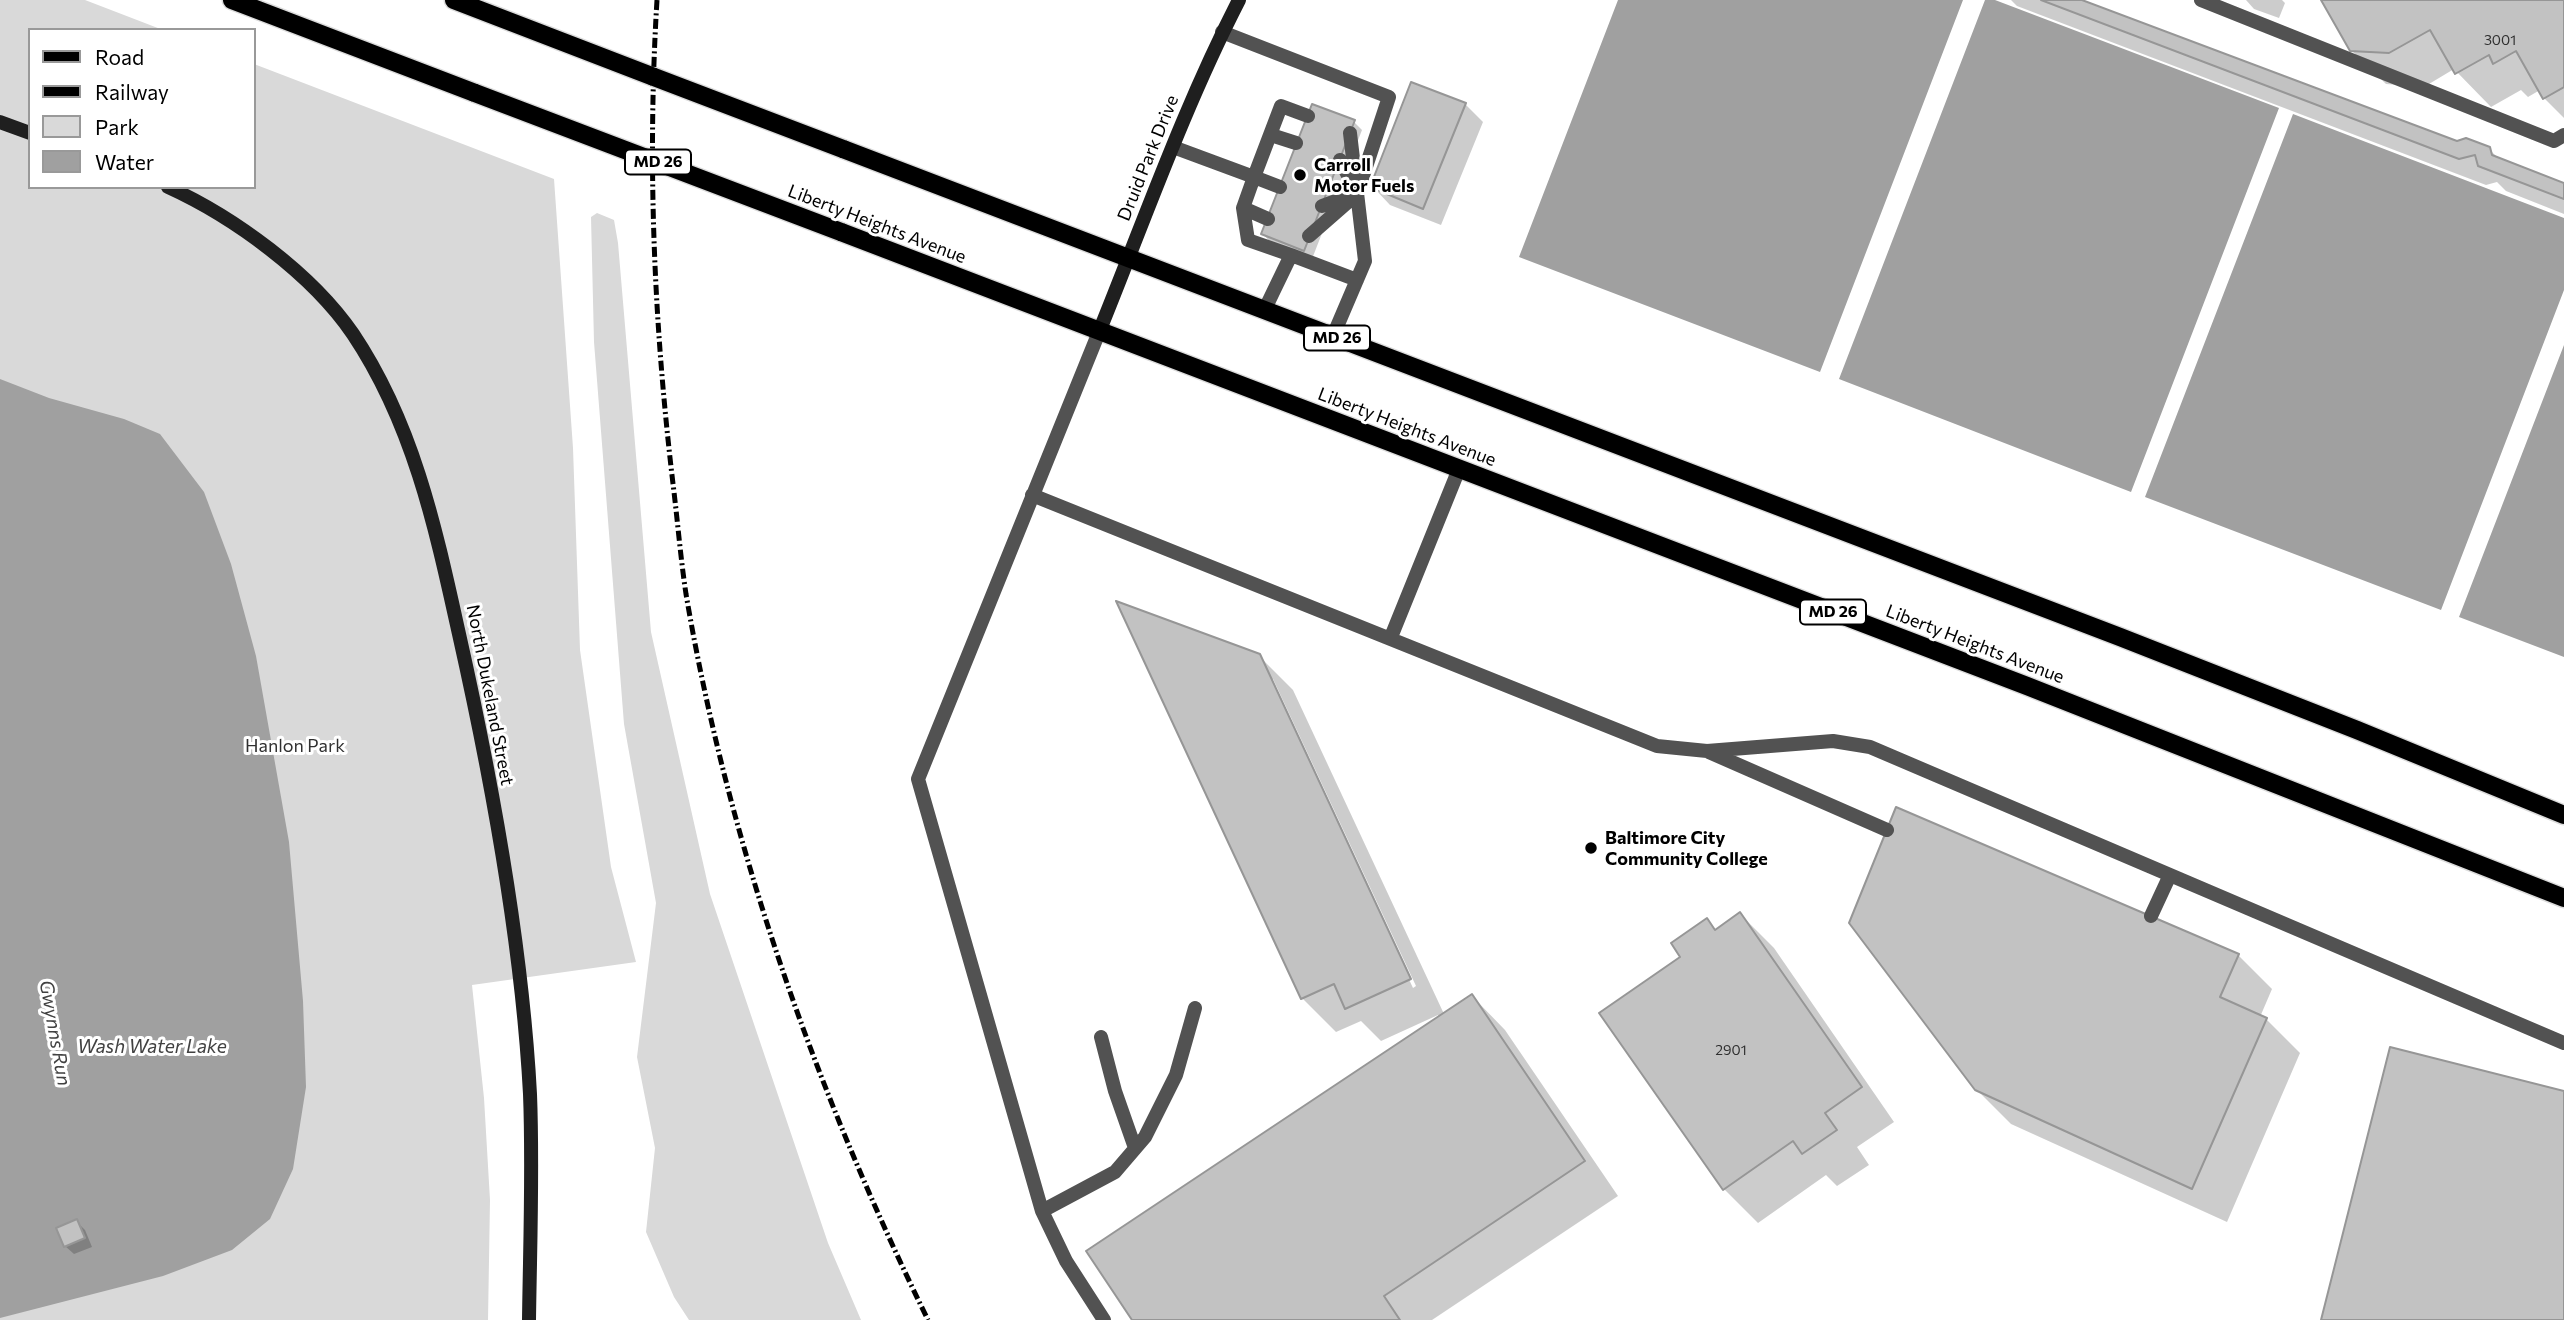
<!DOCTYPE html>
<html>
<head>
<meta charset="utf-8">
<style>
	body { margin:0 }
	#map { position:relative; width:2564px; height:1320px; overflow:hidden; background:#fff; font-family:Commissioner,sans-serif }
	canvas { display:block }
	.legend { position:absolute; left:28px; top:28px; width:228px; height:161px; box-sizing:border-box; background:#fff; border:2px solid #999; margin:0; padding:9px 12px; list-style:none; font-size:21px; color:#000 }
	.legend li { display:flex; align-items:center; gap:14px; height:35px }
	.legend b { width:35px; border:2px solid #999 }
</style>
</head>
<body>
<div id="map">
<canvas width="2564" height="1320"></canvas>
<ul class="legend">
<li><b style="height:9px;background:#000"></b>Road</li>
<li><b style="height:9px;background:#000"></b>Railway</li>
<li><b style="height:19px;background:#d9d9d9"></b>Park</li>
<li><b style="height:19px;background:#a0a0a0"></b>Water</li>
</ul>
</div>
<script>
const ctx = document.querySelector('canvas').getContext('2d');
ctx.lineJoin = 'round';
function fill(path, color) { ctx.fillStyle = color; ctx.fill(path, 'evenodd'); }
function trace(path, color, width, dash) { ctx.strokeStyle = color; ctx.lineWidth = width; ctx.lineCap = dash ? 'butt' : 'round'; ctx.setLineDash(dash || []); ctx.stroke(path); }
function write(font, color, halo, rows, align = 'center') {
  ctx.font = font + ' Commissioner,sans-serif'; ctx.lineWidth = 6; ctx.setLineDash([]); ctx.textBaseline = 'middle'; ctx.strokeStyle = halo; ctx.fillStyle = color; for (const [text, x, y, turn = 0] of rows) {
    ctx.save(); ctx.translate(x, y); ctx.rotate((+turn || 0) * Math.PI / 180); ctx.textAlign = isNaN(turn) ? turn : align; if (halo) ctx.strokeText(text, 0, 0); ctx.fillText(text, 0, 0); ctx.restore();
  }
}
fill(new Path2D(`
	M0 0H85L163 30H30V187H254V64L554 179 573 448 580 650 611 867 636 962 472 985 484 1098 490 1200 488 1320H0Z
	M597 213 614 220 618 243 651 632 710 894 828 1243 861 1320H689L674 1297 646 1232 655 1148 637 1057 656 903 624 724 594 342 591 217Z`), '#d9d9d9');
fill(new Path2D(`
	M1618 0H1963L1820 372 1519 257Z
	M1985 0H1995L2279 108 2131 492 1839 379Z
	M2293 114 2564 218V290L2441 610 2145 497Z
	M2564 345V657L2459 617Z
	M0 379 49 398 124 419 160 434 204 492 231 564 256 656 289 842 303 1001 306 1087 293 1169 270 1219 232 1250 163 1276 0 1318Z`), '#a0a0a0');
fill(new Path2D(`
	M2011 0H2077L2457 143 2489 149 2500 160 2564 185V214L2506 191 2497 182 2486 185 2017 6Z
	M2246 0H2282L2285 3 2279 18 2254 9Z
	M2323 0H2564V118L2544 98 2540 90 2528 97 2521 90 2491 107 2454 69 2424 87 2386 84 2351 50Z
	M1465 104 1483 122 1441 225 1390 205 1373 187Z
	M1354 122 1362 130 1312 259 1271 243 1263 234Z
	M1259 656 1293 690 1444 1014 1472 996 1505 1030 1618 1196 1432 1320H1134L1439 1017 1438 1015 1381 1041 1361 1021 1336 1032 1302 998ZM1269 679H1273L1416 986 1413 988Z
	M1740 914 1774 948 1894 1122 1857 1147 1869 1165 1837 1186 1826 1175 1758 1223 1724 1189 1683 957 1707 920 1717 931Z
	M2238 955 2272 989 2260 1017 2266 1019 2300 1053 2227 1222 2011 1124 1976 1089Z
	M76 1221 85 1230 92 1247 74 1254 65 1246Z`), '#0003');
const building = new Path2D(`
	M2041 0H2082L2457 141 2466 138 2490 147 2492 155 2564 183V199L2478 166 2475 155 2459 159Z
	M2321 0H2564V87L2543 99 2516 51 2493 64 2489 55 2455 74 2430 30 2389 53 2350 51Z
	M1411 82 1466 103 1423 209 1370 187Z
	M1312 104 1355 120 1304 251 1261 234Z
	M1116 601 1260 654 1411 979 1345 1009 1334 984 1301 999Z
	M1896 807 2239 954 2220 997 2267 1018 2192 1189 1975 1090 1849 923Z
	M1740 912 1862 1087 1825 1113 1837 1130 1802 1154 1793 1141 1723 1190 1599 1013 1680 957 1671 943 1707 918 1715 930Z
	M1472 994 1585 1161 1384 1296 1400 1320H1132L1086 1251Z
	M2390 1047 2564 1091V1320H2321Z
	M77 1219 85 1238 64 1247 56 1228Z`);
fill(building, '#c2c2c2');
trace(building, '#969696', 2);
const primary = new Path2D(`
	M232 0 475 93
	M454 0 654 77
	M843 149 2120 637 2357 730 2564 815
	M841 232 2027 686 2564 898`);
trace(primary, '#dbdbdb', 21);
trace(new Path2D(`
	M2201 0 2554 141 2564 135
	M1222 32 1389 97 1357 194 1309 236
	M1271 135 1296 143
	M1173 147 1254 177 1281 106 1308 116
	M1340 160 1352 183
	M1322 206 1349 196
	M1243 208 1248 240 1291 255
	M1268 219 1243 208 1254 177 1280 187
	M1264 311 1291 255 1357 280
	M1099 332 918 779 1042 1211 1066 1261 1104 1320
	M1333 336 1365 261 1350 133
	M1032 495 1657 746 1707 751 1833 741 1870 747 2564 1043
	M1391 637 1459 469
	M1709 752 1887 830
	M2151 916 2170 875
	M1101 1037 1115 1091 1135 1148
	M1042 1211 1115 1172 1145 1137 1176 1075 1195 1008`), '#525252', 14);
trace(new Path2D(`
	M0 122 30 133
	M168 187C234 217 312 274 353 334 414 425 436 530 459 634 492 781 522 943 530 1094 533 1169 530 1245 529 1320
	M1099 332C1144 221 1184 107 1239 0`), '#1f1f1f', 14);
trace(primary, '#000', 18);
trace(new Path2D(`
	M657 0C647 164 654 329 674 492 678 526 681 561 686 594 729 847 816 1091 928 1320`), '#000', 5, [10, 3.5, 2, 3.5]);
const primaryBridge = new Path2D(`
	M654 77 843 149
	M475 93 841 232`);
trace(primaryBridge, '#dbdbdb', 21, []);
trace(primaryBridge, '#000', 18);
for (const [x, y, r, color] of [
	[1300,175,7,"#000"],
	[1591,848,7,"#000"]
]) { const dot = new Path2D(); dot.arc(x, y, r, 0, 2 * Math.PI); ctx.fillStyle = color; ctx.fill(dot); trace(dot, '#fff', 2.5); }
write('14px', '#303030', null, [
	["3001",2500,40],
	["2901",1731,1050]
]);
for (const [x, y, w] of [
	[658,162,66],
	[1337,338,66],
	[1833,612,66]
]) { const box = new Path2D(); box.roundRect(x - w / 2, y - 12.5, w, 25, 5); ctx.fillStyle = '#fff'; ctx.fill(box); trace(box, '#000', 2); }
write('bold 16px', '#000', null, [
	["MD 26",658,162],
	["MD 26",1337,338],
	["MD 26",1833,612]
]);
write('18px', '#000', '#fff', [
	["Druid Park Drive",1148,158,-68],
	["Liberty Heights Avenue",877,224,21],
	["Liberty Heights Avenue",1407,427,21],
	["Liberty Heights Avenue",1975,644,21],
	["North Dukeland Street",490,695,79]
]);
write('bold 18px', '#000', '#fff', [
	["Carroll",1314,165],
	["Motor Fuels",1314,186],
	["Baltimore City",1605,838],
	["Community College",1605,859]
], 'left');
write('18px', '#303030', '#fff', [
	["Hanlon Park",295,746]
]);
write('italic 19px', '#414141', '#fff', [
	["Gwynns Run",55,1033,80],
	["Wash Water Lake",152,1047]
]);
</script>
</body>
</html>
